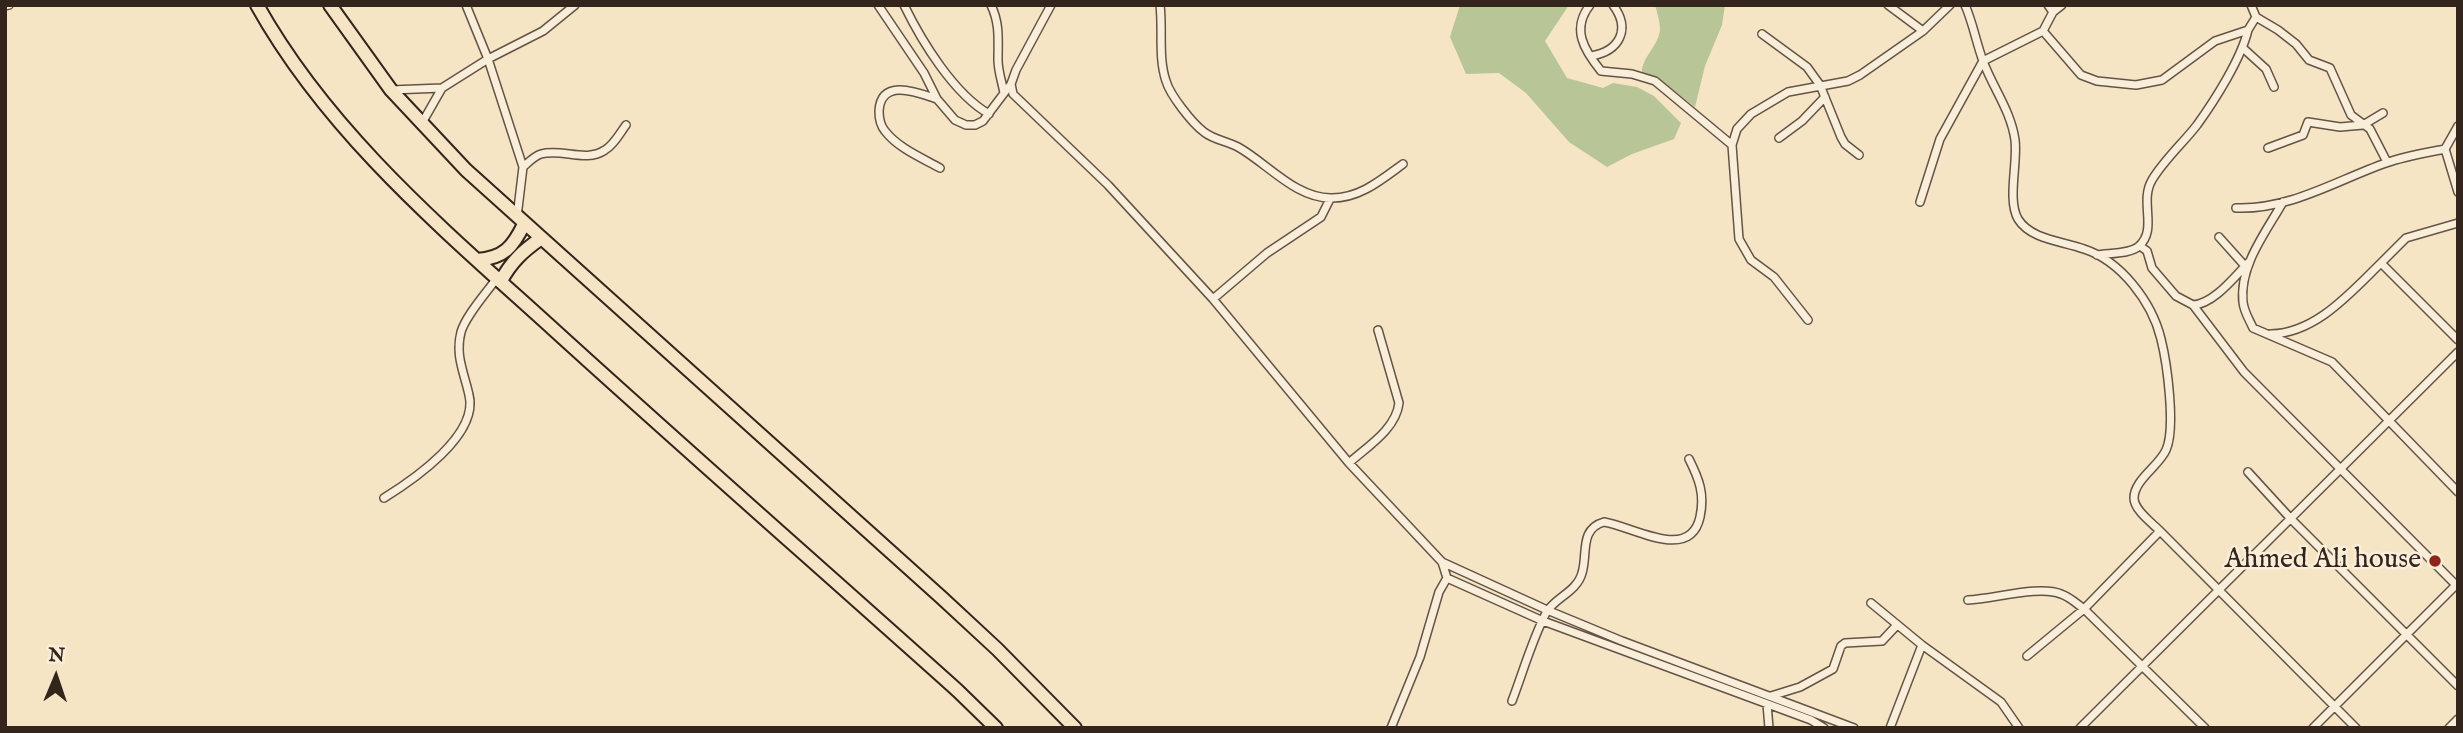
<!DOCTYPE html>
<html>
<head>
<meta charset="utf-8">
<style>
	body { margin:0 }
	#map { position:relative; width:2463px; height:733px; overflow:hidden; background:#f5e5c4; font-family:"IM FELL English",serif }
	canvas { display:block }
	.frame { position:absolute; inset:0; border:7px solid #33241c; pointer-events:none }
	.north { position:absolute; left:21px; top:642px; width:70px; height:70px; -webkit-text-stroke:5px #f8eed9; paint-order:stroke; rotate:2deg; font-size:19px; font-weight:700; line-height:28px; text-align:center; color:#33241c }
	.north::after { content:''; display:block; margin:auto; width:24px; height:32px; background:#33241c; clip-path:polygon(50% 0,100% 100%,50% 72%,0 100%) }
</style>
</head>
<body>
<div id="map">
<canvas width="2463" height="733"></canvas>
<div class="frame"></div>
<div class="north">N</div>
</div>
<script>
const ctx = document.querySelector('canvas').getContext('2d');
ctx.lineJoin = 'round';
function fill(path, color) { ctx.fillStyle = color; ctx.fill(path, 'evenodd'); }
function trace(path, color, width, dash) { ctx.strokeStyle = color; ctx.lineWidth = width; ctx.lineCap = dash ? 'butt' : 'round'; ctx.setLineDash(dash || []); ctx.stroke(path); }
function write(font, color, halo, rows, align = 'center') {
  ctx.font = font + ' "IM FELL English",serif'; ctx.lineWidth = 5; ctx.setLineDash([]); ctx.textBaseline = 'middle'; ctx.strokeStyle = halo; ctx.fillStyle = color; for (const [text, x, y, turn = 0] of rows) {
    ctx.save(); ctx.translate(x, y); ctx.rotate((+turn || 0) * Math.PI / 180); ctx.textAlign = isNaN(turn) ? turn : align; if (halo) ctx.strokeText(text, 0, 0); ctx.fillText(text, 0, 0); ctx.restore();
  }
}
fill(new Path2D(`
	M1460 5H1569L1545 41 1567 78 1603 88 1613 83 1637 87 1654 96 1681 123 1674 139 1632 154 1607 167 1569 142 1526 93 1499 73 1466 74 1450 37Z
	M1655 5H1725L1722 25 1705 66 1695 107 1663 82 1642 73C1641 58 1659 46 1660 29 1660 22 1657 12 1655 5Z`), '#b8c597');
const minor = new Path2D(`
	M878 5 924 73 937 99 955 120 966 125H975L983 121 1011 84
	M904 5C922 42 954 94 989 114
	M991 5C1000 24 998 39 998 60 998 71 1002 82 1004 93
	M1051 5 1016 70 1011 84 1013 94 1108 185 1213 299 1349 463 1442 562 1547 610 1622 641 1854 728
	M1160 5C1163 29 1158 58 1166 81 1170 95 1192 123 1204 132 1214 140 1227 141 1238 147 1267 163 1296 199 1332 198 1360 198 1381 180 1403 164
	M1590 5C1571 29 1584 50 1601 71L1632 74 1655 81 1732 145
	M1888 5 1923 31
	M1965 5C1973 23 1976 42 1983 61 1993 88 2011 111 2015 140 2018 162 2007 200 2018 219 2031 240 2063 241 2084 249 2121 261 2152 302 2161 339 2167 363 2176 428 2166 450 2159 466 2134 480 2134 498 2134 510 2152 523 2160 531L2356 728
	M2048 5 2053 12 2062 5
	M2251 5 2256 17 2278 30 2296 44 2309 60 2330 68 2351 115 2370 129 2387 162
	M5 6 9 5
	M2043 31 2081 75 2097 81 2136 85 2162 80 2215 41 2248 30 2256 17
	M1762 34 1807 67 1820 85 1841 137 1845 144 1859 155
	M2244 49 2266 69 2274 87
	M1591 56C1620 51 1631 29 1613 5
	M391 90 442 88
	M937 99C919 93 881 77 879 111 879 118 880 125 885 131 898 148 922 158 940 168
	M422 123 442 88 488 59 466 5
	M1779 138 1802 121 1825 97
	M2268 148 2303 135 2308 122 2340 127 2363 125 2383 113
	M2445 149 2458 126
	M523 167C528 163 534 156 541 154 562 148 586 163 605 150 614 145 620 133 626 125
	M1920 202 1940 139 1983 61 2043 31 2053 12
	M2283 202C2266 232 2239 266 2243 302 2244 312 2249 319 2253 328L2332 362 2458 492
	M2236 208C2290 210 2337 180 2386 163 2405 156 2425 153 2445 149L2458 192
	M517 217 523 167 488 59 543 31 575 5
	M2458 223 2406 238 2381 263 2458 340
	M2219 237 2245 266
	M2140 246 2147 251 2152 268 2176 296 2193 305 2244 372 2458 587
	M2097 255C2109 253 2131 254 2139 246 2158 229 2139 202 2152 180 2164 160 2183 143 2197 125 2215 100 2241 59 2248 30
	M1213 299 1267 253 1321 217 1330 199
	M2193 305C2214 304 2235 276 2249 262
	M1808 320 1774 277 1751 260 1739 239 1732 145 1737 129 1751 114 1788 92 1848 81 1860 75 1923 31 1950 5
	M2271 334C2316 333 2350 293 2381 263
	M1349 463C1368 446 1396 429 1399 403L1378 330
	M2248 472 2292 520 2458 686
	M384 498C413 480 479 435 469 395 464 372 455 356 461 332 466 315 487 292 497 278
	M1447 578 1543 621 1811 720 1824 728
	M1968 600C1994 599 2039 585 2061 594 2070 597 2077 604 2084 609L2205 728
	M1871 603 1922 645 2001 702 2019 728
	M2027 656 2084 609 2160 531
	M1771 696 1800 687 1833 669 1841 646 1845 643 1882 641 1897 625
	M1512 701C1523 672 1532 640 1546 613 1554 598 1577 592 1582 573 1588 554 1579 529 1604 522 1632 526 1690 563 1700 517 1705 494 1699 479 1689 459
	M1767 704 1769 728
	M1391 728 1420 657 1439 592 1447 578 1442 562
	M1890 728 1922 645
	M2080 728 2458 352
	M2313 728 2457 584
	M2449 728 2458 719`);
const trunk = new Path2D(`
	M257 5C329 134 444 230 552 328 686 450 823 570 958 691L996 728
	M330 5 391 90 466 170 942 598 997 649 1075 728
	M477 260C504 258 513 247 524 224
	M501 281C511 262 523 251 540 239`);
trace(minor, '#645446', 10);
trace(trunk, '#33241c', 16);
trace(minor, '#f8eed9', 7);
trace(trunk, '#f5e5c4', 12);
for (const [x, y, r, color] of [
	[2435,561,7,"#8f2418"]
]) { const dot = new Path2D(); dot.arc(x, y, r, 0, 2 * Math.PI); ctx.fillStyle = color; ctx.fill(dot); trace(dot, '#f8eed9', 2.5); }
write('28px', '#33241c', '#f8eed9', [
	["Ahmed Ali house",2421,561]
], 'right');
</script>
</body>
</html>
